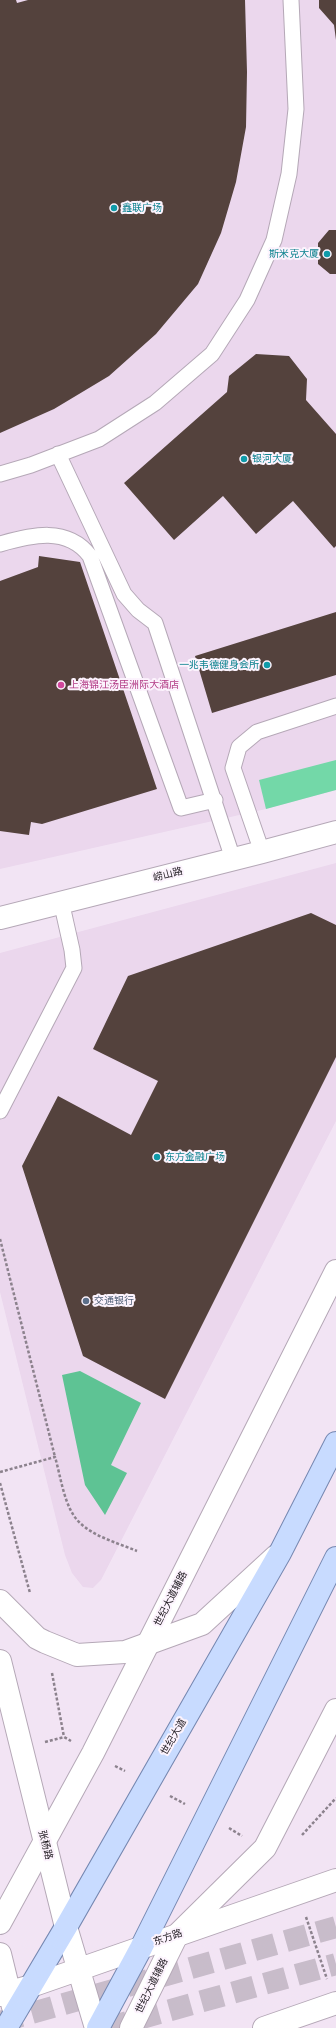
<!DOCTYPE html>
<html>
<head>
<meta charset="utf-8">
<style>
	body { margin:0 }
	canvas { display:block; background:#f2e4f4 }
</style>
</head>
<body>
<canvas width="336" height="2028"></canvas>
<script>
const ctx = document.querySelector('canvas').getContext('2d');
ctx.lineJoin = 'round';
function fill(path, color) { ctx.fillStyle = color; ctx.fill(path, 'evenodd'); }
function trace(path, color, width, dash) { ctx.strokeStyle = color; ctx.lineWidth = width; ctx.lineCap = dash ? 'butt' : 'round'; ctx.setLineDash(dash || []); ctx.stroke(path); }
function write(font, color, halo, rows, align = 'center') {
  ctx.font = font + ' "Varela Round","Noto Sans SC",sans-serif'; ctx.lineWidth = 4; ctx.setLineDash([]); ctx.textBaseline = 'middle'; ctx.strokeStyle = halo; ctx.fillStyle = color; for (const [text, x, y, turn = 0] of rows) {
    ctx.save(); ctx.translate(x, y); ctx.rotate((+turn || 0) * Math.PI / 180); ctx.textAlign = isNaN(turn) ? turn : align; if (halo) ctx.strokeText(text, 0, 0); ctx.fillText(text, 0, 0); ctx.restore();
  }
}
fill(new Path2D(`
	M0 0H336V790L266 809 0 869Z
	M336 863V1121L101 1580 93 1588 83 1587 72 1573 65 1555 0 1292V953Z`), '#ebd7ed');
fill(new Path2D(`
	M336 760V790L266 809 259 780Z`), '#73d8a8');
fill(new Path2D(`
	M80 1371 141 1403 111 1465 127 1473 105 1515 85 1485 62 1375Z`), '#5ec394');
fill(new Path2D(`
	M0 0H16L17 3 28 0H245L247 72 246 127 236 182 221 233 198 284 156 334 109 376 54 409 0 433Z
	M319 0H336V40L334 25 319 8Z
	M329 230H336V274H330L318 264V243Z
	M256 354 289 356 307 379 306 400 336 434V546L334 548 293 501 256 534 223 496 174 540 124 483 227 392 229 376Z
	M39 556 80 562 157 789 42 824 31 822 29 835 0 831V581L38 567Z
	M336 612V675L212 713 195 656Z
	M311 913 336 925V1057L165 1399 83 1356 22 1166 58 1096 131 1135 158 1081 93 1049 128 976Z`), '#54423d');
trace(new Path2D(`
	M0 2022 336 1927
	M106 2028 336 1964`), '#c8bcca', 22, [22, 11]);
const lane = new Path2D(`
	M58 454 124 594 138 610 155 623 233 859
	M0 474 31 465 99 439 155 403 212 354 247 300 274 240 289 174 296 109 291 0
	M0 544C32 535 67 526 90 556L181 808 215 800
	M262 852 233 768 239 747 257 732 336 706
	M0 1111 74 968 72 950 61 901`);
const street = new Path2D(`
	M0 1923 93 1753 336 1271
	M131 2028 177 1935 265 1848 336 1710`);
const secondary = new Path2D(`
	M0 918 262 852 336 832
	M0 1601 37 1638 45 1642 77 1655 125 1652 202 1624 276 1556
	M0 1661 66 1927 96 2028
	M0 1954 13 2007
	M0 1995 31 1986 336 1880
	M264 2028 336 2003`);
const primary = new Path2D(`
	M6 2028 66 1927 280 1553 336 1443
	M98 2028 141 1948 336 1558`);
trace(lane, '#b5a8b7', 17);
trace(street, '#b5a8b7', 24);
trace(secondary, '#b5a8b7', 24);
trace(primary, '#7688b1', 24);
trace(new Path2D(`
	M0 1239 55 1457
	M0 1472 55 1457C61 1477 64 1507 79 1522 94 1537 118 1543 137 1551
	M0 1483 30 1593
	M52 1673 64 1737
	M45 1742 64 1737 71 1741
	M115 1766 125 1771
	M170 1796 185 1804
	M229 1828 242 1836
	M302 1835 336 1798
	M306 1917 327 1979`), '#8c828d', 2.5, [3, 2]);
trace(lane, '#fff', 15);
trace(street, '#fff', 22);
trace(secondary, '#fff', 22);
trace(primary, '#c8dbff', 22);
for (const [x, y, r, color] of [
	[114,208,4,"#0f9aa8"],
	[327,254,4,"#0f9aa8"],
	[244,459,4,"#0f9aa8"],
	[267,665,4,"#0f9aa8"],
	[61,685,4,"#d1479c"],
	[157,1157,4,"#0f9aa8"],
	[86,1301,4,"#5c6f8a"]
]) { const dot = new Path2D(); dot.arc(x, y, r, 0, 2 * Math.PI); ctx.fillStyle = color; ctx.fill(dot); trace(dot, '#fcf3fd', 1.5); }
write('10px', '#0d838f', '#fcf3fd', [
	["鑫联广场",122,208],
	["斯米克大厦",319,254,"right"],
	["银河大厦",252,459],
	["一兆韦德健身会所",259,665,"right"],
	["东方金融广场",165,1157]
], 'left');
write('10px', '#b23c85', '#fcf3fd', [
	["上海锦江汤臣洲际大酒店",69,685]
], 'left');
write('10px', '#201b21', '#fcf3fd', [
	["崂山路",168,875,-14],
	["世纪大道辅路",171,1599,-63],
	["世纪大道",174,1737,-60],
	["张杨路",45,1845,76],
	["东方路",168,1938,-19],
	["世纪大道辅路",152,1986,-64]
]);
write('10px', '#4e5e75', '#fcf3fd', [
	["交通银行",94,1301]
], 'left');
</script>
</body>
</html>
